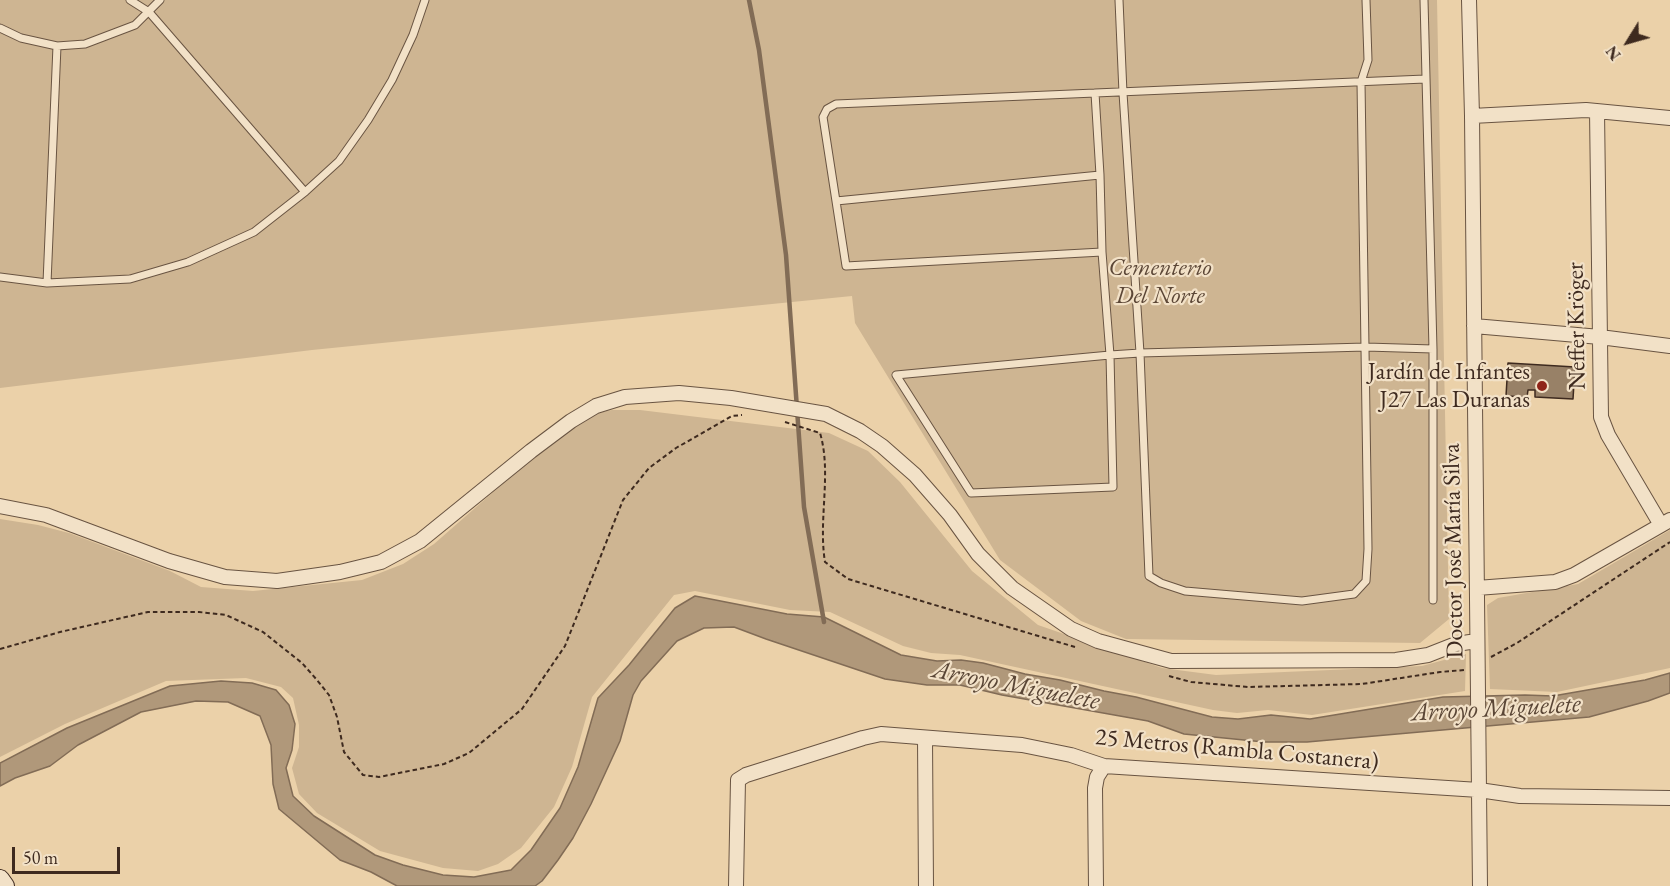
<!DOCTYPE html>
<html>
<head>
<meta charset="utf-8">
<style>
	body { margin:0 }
	#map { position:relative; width:1670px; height:886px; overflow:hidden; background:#ebd1a9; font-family:"EB Garamond",serif }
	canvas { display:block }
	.north { position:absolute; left:1598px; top:12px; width:60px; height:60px; -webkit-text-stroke:4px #f2e1c7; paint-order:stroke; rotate:233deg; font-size:16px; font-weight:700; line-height:24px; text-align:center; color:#3e2a1f }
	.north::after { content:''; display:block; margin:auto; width:21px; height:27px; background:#3e2a1f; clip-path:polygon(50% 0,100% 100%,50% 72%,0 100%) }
	.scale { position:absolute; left:12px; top:847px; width:108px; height:27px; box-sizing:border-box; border:3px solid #3e2a1f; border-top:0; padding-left:8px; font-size:18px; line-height:21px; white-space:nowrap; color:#3e2a1f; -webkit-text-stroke:4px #f2e1c7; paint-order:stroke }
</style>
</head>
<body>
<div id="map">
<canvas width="1670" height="886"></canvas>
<div class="north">N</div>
<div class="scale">50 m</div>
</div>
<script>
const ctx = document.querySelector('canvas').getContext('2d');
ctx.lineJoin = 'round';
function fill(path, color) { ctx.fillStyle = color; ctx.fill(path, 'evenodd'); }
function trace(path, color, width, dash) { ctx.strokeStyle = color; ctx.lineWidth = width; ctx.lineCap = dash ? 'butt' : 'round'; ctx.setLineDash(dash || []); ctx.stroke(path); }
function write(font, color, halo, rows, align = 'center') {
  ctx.font = font + ' "EB Garamond",serif'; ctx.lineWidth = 4.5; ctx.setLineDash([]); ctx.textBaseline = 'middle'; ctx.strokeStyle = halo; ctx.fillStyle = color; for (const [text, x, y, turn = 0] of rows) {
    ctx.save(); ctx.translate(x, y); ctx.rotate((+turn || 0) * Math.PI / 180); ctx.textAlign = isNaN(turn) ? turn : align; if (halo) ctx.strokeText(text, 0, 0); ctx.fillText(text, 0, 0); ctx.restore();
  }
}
fill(new Path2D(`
	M0 0H1437L1449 619 1420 643 1126 639 1081 621 1000 560 855 323 852 296 312 350 0 388Z
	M612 410H640L829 433 868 451 900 482 972 571 1038 625 1162 668 1216 675 1422 666 1466 654 1465 691 1312 715 1268 710 1237 713 1213 710 960 655 931 653 903 646 830 612 790 610 695 591 674 595 592 697 572 767 554 807 521 848 498 864 478 871 443 868 380 851 317 813 299 794 292 768 299 747V725L293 698 281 687 246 678 166 681 65 724 0 757V519L38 525 69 533 170 571 201 587 253 591 362 580 403 564 434 544 580 416Z
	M1670 530V668L1557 692 1490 689 1487 605 1498 598 1578 584Z`), '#ceb592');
const water = new Path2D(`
	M695 596 787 614 824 617 901 655 937 661 961 660 983 663 1025 674 1060 680 1104 691 1136 697 1212 717 1238 719 1271 715 1310 719 1443 697 1525 695 1553 696 1645 680 1670 673V693L1648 701 1589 717 1307 742H1264L1184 734 1148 721 1002 695 960 685H927L885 679 766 639 734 627 704 628 677 641 641 681 633 695 620 741 591 804 573 838 558 860 542 881 535 886H397L371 872 340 860 279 809 273 784 271 745 260 716 228 702 196 701 141 712 78 745 50 766 15 778 0 786V763L67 728 170 686 221 681 252 683 276 690 289 705 295 724 292 750 286 768 293 796 314 816 375 855 403 865 443 875 474 877 511 870 531 850 560 808 578 767 598 698 629 665 675 608Z`);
fill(water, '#b0987a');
trace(water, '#826c56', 1.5);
trace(new Path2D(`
	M749 0 759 50 786 255 804 507 824 622`), '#826c56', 4.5);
const building = new Path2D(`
	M1508 363 1575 367 1573 399 1535 397V390H1528L1527 397 1506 396Z`);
fill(building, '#988167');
trace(building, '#3e2a1f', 1.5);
const lane = new Path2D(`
	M130 0 149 12 305 192
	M1119 0 1123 93 1140 353 1149 576 1161 583 1185 591 1302 601 1354 594 1366 581 1368 549 1361 82 1368 60 1366 0
	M1424 0 1433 349V600
	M0 28 21 38 57 46 85 44 135 25 160 0
	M1095 93 1100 175 1102 252 1110 355 1113 487 971 493 896 375 1110 355 1140 353 1366 347 1433 349
	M836 201 1100 175
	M1102 252 846 266 823 117 827 109 836 104 1425 79
	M0 277 47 283 130 279 188 262 254 232 305 192 339 161 368 120 392 80 413 35 425 0
	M47 283 57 46`);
const street = new Path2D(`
	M1469 0 1472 116 1480 886
	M1597 111 1601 417 1608 435 1661 525
	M1472 116 1586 110 1670 118
	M1474 326 1600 337 1670 346
	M0 506 46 515 169 561 225 577 277 581 340 572 381 562 420 541 531 451 571 421 596 406 625 397 679 393 731 398 826 414 860 431 882 446 915 475 950 515 978 554 1012 588 1071 629 1098 641 1171 661 1396 660 1428 655 1456 644 1477 641
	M1477 588 1555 582 1574 575 1670 520
	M925 738 926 886
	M736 886 738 780 746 775 863 738 881 734 1022 745 1071 755 1104 766 1479 790 1520 796 1670 798
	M1096 886 1095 788 1097 777 1104 766`);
const secondary = new Path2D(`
	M0 879 5 886`);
trace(lane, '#695442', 9);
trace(street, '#695442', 16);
trace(secondary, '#3e2a1f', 20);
trace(new Path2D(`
	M785 422 820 433C832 473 818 519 825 562L848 579 1075 647
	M0 649 60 632 148 612H199L226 615 263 632 302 663 317 680 329 695 337 717 344 752 363 775 379 777 444 764 469 753 522 709 565 646 623 500 649 468 676 448 732 416 742 415
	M1491 657 1517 643 1670 542
	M1169 676 1191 682 1248 687 1362 684 1440 672 1464 670`), '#3e2a1f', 2, [4.5, 3]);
trace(lane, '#f2e1c7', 7);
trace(street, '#f2e1c7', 14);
trace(secondary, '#f2e1c7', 18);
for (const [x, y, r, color] of [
	[1542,386,6,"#8f2418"]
]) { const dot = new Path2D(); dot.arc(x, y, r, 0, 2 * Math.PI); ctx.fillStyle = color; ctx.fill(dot); trace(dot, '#f2e1c7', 2); }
write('italic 24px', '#5b4636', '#f2e1c7', [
	["Cementerio",1160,268],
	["Del Norte",1160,296]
]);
write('24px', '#3e2a1f', '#f2e1c7', [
	["Neffer Kröger",1577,326,-91],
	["Doctor José María Silva",1454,551,-91],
	["25 Metros (Rambla Costanera)",1237,750,5]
]);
write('24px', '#3e2a1f', '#f2e1c7', [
	["Jardín de Infantes",1530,372],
	["J27 Las Duranas",1530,400]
], 'right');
write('italic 26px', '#5a4636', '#f2e1c7', [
	["Arroyo Miguelete",1016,686,11],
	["Arroyo Miguelete",1496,709,-3]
]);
</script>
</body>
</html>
